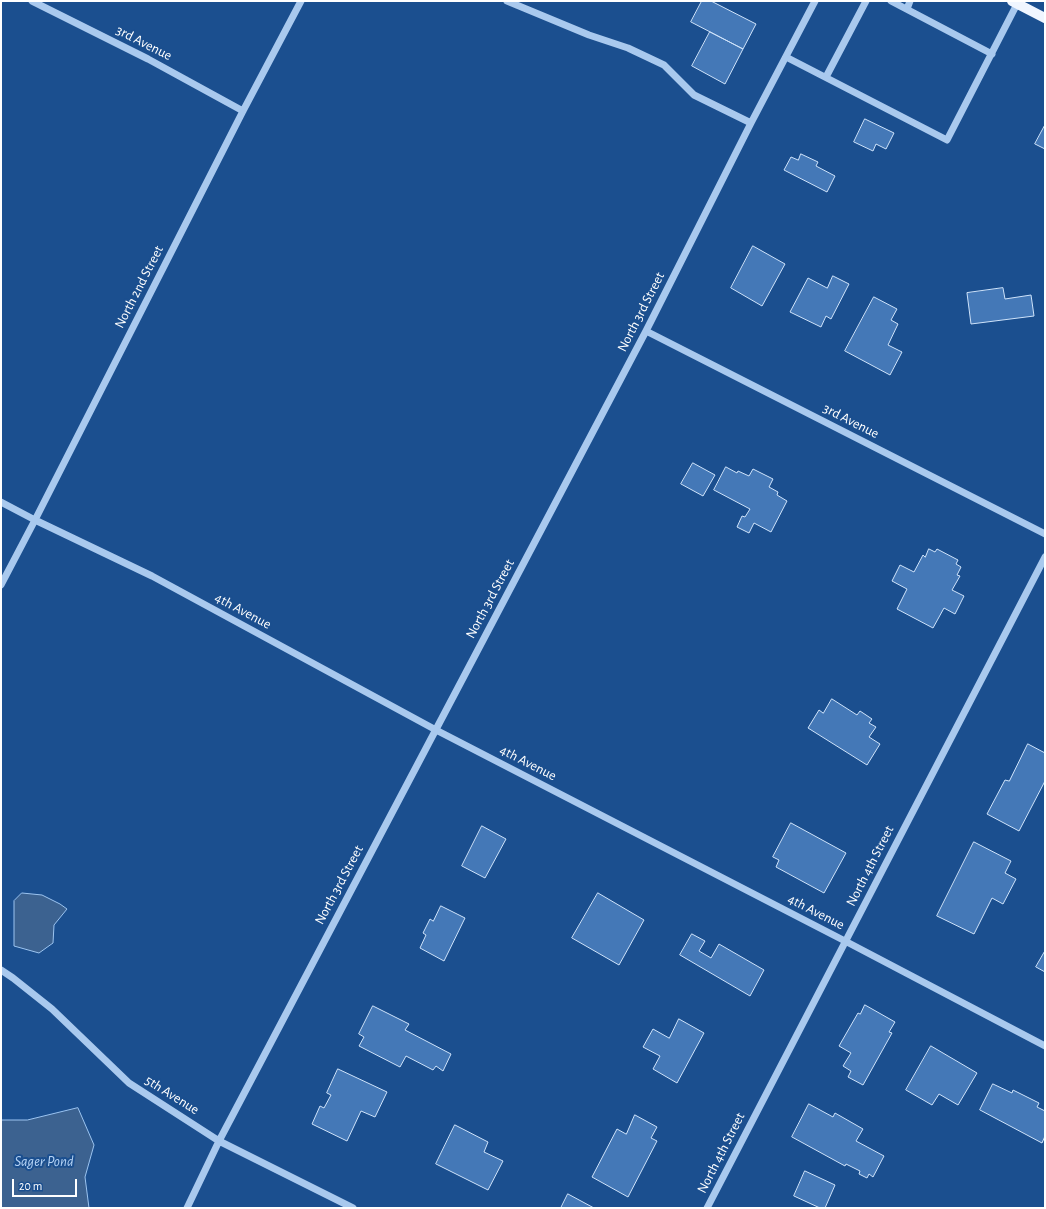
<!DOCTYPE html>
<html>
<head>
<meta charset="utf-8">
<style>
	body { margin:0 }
	#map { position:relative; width:1046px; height:1209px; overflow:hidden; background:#1b4f8f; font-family:"Alegreya Sans",sans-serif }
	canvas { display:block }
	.frame { position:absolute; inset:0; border:2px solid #fff; pointer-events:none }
	.scale { position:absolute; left:12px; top:1179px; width:65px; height:18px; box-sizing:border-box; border:2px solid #fff; border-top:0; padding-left:5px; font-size:12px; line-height:14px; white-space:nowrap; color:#fff; -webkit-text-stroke:3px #1b4f8f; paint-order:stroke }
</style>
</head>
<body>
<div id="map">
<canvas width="1046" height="1209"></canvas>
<div class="frame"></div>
<div class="scale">20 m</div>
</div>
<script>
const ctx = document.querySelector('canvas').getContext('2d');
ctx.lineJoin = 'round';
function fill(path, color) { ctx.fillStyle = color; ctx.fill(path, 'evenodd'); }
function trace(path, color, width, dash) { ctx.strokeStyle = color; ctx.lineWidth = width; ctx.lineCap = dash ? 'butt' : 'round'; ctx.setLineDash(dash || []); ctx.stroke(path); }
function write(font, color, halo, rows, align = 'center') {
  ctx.font = font + ' "Alegreya Sans",sans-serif'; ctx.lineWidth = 4; ctx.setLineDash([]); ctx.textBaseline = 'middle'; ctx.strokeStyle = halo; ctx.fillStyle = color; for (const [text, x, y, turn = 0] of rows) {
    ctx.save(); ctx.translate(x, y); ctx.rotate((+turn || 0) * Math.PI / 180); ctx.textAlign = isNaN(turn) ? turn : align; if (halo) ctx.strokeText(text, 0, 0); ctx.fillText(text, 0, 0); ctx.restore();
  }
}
const water = new Path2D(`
	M22 893 42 895 60 904 67 909 54 925 53 943 39 953 14 946V901Z
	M78 1108 94 1145 85 1177 89 1208H1V1120H27Z`);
fill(water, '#3c6290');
trace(water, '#9cc4f0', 1);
const building = new Path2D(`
	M702 1H711L756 24 743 49 691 22Z
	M710 32 743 49 725 84 692 66Z
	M865 119 894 133 886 149 876 144 873 151 854 142Z
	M1045 125V149L1035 144Z
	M801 154 818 162 816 166 835 176 827 192 784 170 791 157 798 160Z
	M753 246 785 264 762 306 731 288Z
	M833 276 849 284 831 319 826 316 821 327 790 312 808 278 827 288Z
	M1003 288 1005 299 1031 295 1034 316 971 324 967 293Z
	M874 297 897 309 891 320 898 324 888 345 902 352 890 375 845 351Z
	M693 463 715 475 703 496 681 484Z
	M726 467 737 473 738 471 749 476 753 469 773 479 769 487 778 492 777 495 787 501 771 532 754 523 749 533 737 527 742 516 745 517 750 509 714 490Z
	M929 549 935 552 937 549 958 560 956 564 961 567 957 575 960 576 952 590 964 596 955 614 944 608 933 628 897 609 907 589 892 581 900 565 914 572 923 555 925 557Z
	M832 699 857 715 860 711 872 719 869 723 876 727 869 737 880 744 867 765 808 728 819 710 823 713Z
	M1028 744 1045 753V781L1019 831 987 814 1005 780 1009 781Z
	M791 823 846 853 824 893 776 867 779 860 773 857Z
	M482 826 506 839 485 878 462 866Z
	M974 842 1011 861 1005 873 1016 879 1003 904 992 898 974 934 937 916Z
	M598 893 644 920 619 965 572 938Z
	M441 906 465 918 444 961 420 948 426 935 423 933 430 919 433 921Z
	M692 934 705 941 699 951 711 958 719 944 764 970 750 996 680 955Z
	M1045 951V972L1036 967Z
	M865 1005 895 1022 889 1032 892 1033 863 1085 848 1077 851 1071 843 1066 851 1053 839 1046 858 1013 860 1014Z
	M373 1006 409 1024 405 1030 451 1054 443 1071 436 1066 433 1070 406 1056 400 1067 359 1046 364 1037 359 1034Z
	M679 1019 704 1033 677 1083 653 1069 660 1056 643 1047 653 1029 669 1038Z
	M931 1046 977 1073 958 1105 939 1094 932 1105 906 1090Z
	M338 1069 387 1092 375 1117 361 1111 347 1141 312 1124 320 1106 324 1108 331 1095 327 1093Z
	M993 1084 1012 1093 1013 1090 1039 1103 1037 1107 1045 1111V1136L1042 1143 980 1110Z
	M809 1104 833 1117 835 1113 863 1129 856 1141 884 1156 873 1177 869 1174 867 1178 859 1174 860 1171 846 1164 845 1166 792 1137Z
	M635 1115 657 1127 651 1138 657 1141 628 1197 592 1177 617 1129 626 1134Z
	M455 1125 488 1142 484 1152 503 1161 488 1190 436 1164Z
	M805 1171 835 1185 825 1208H820L794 1196Z
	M568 1194 594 1208H561Z`);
fill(building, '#4478b7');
trace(building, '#cfe3fa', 1);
trace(new Path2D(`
	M32 1 148 59 243 111
	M507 1 589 35 628 48 664 65 694 95 751 123
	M891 1 992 54
	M907 9 910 1
	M786 57 947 140 1017 4
	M826 77 866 1
	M646 331 1045 534
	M1 502 35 520 152 576 436 730 845 941 1045 1046
	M1 585 35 520 243 111 301 1
	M1 970 13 978 52 1009 129 1083 219 1141 353 1208
	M187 1208 219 1141 646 331 751 123 815 1
	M707 1208 1045 557`), '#a9c9ee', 7);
trace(new Path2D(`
	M1012 1 1045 18`), '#f0f6ff', 10);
write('14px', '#fff', '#1b4f8f', [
	["3rd Avenue",144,43,27],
	["North 2nd Street",139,287,-63],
	["North 3rd Street",641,312,-63],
	["3rd Avenue",851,421,27],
	["North 3rd Street",490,599,-62],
	["4th Avenue",243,611,28],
	["4th Avenue",528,763,27],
	["North 4th Street",870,866,-63],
	["North 3rd Street",339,885,-62],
	["4th Avenue",816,912,27],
	["5th Avenue",172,1095,32],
	["North 4th Street",721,1153,-63]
]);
write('italic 15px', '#b5d3f5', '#1b4f8f', [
	["Sager Pond",44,1161]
]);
</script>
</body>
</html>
